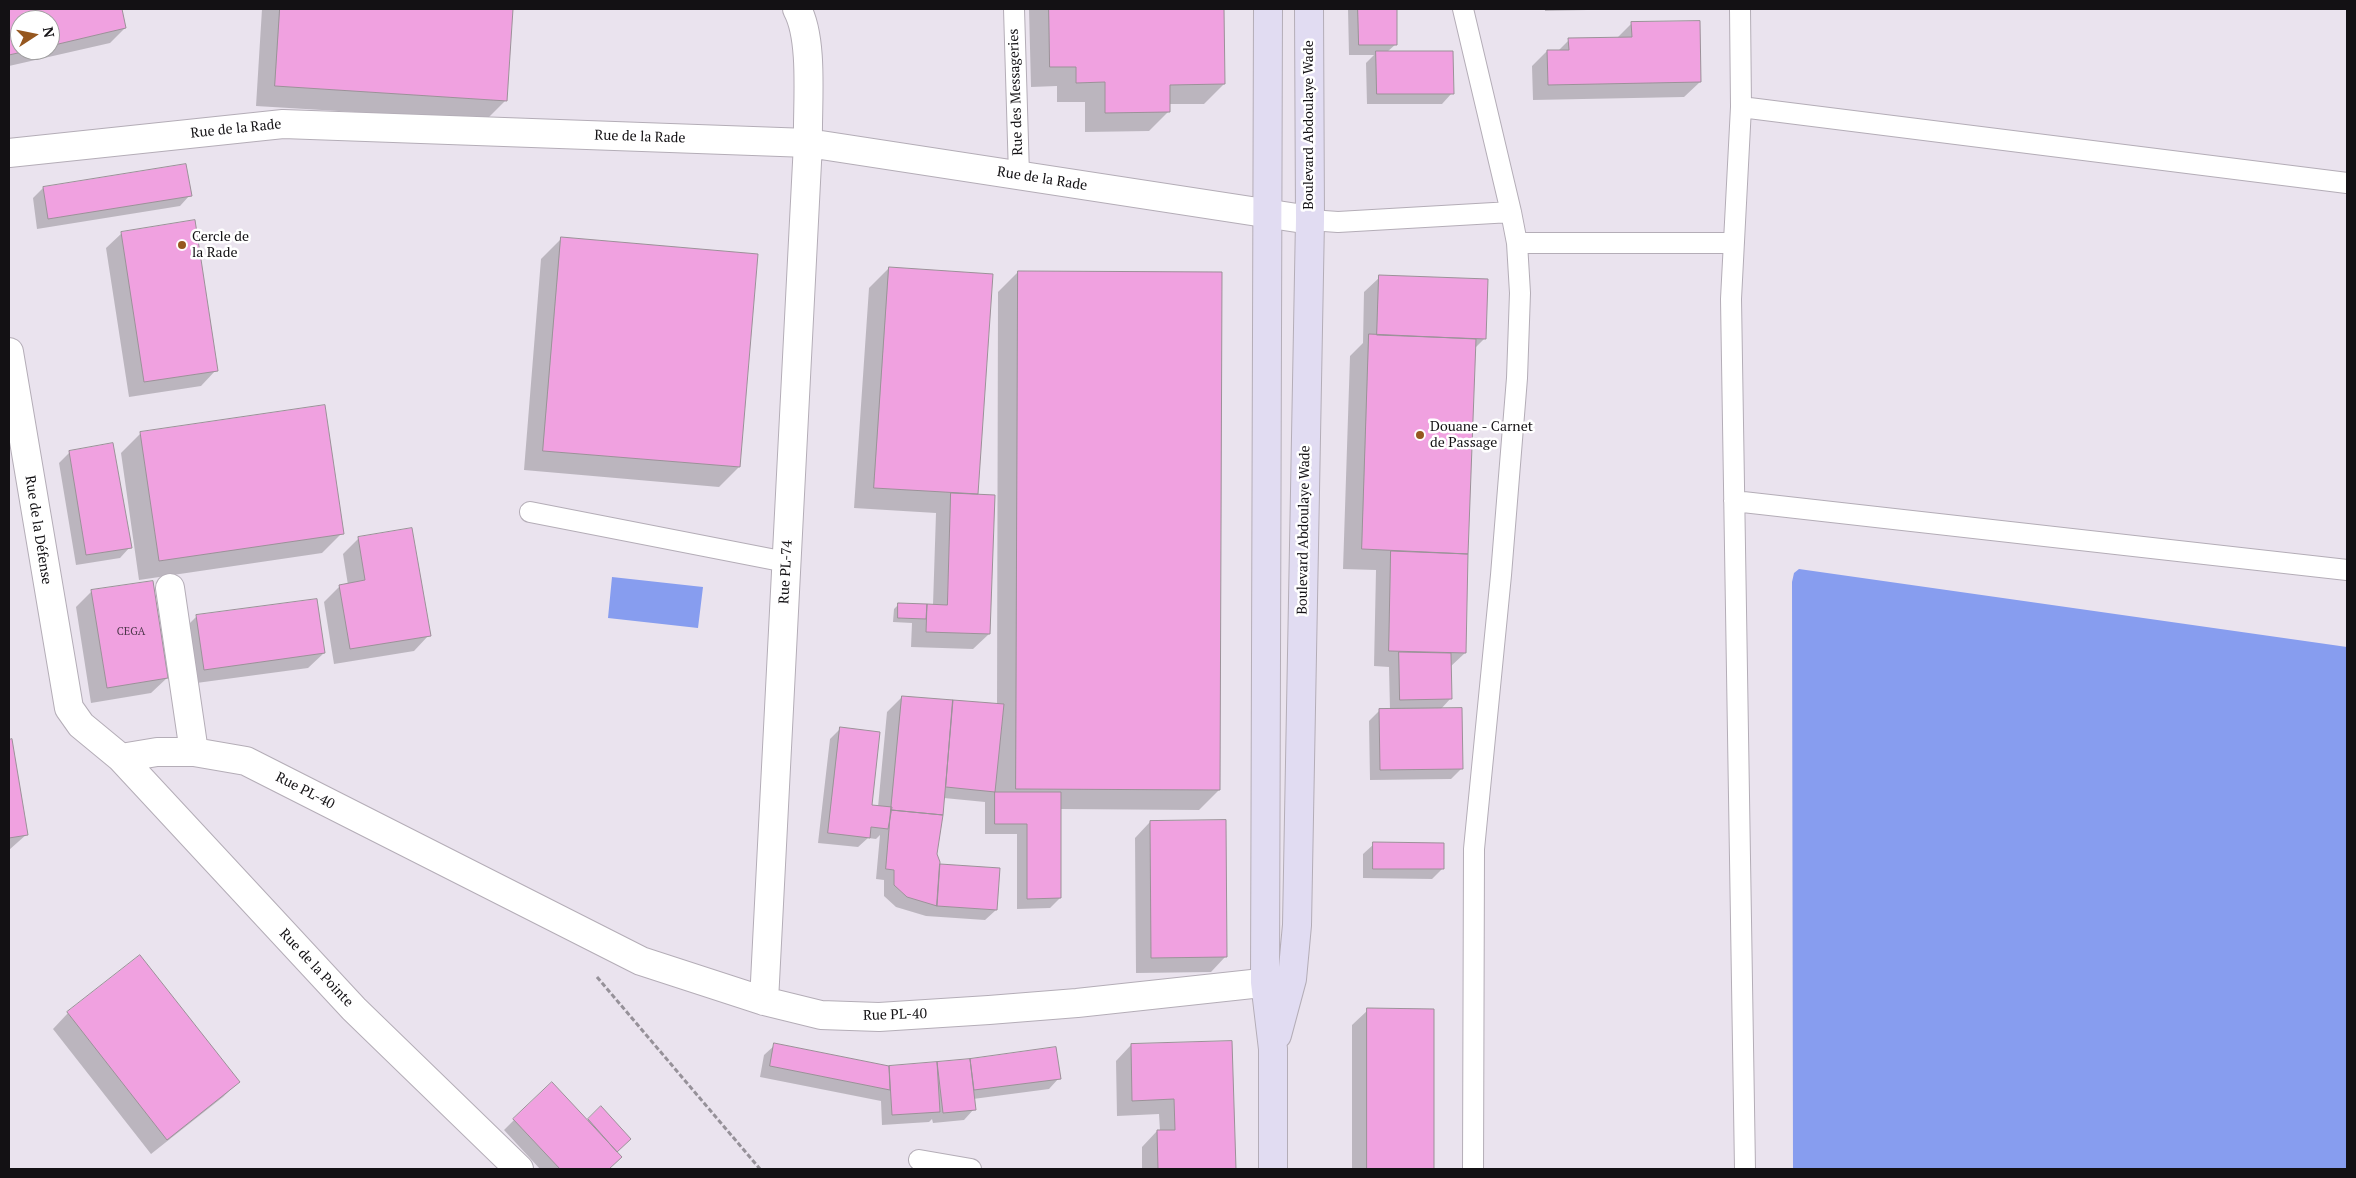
<!DOCTYPE html>
<html>
<head>
<meta charset="utf-8">
<style>
	body { margin:0 }
	#map { position:relative; width:2356px; height:1178px; overflow:hidden; background:#eae3ee; font-family:"PT Serif",serif }
	canvas { display:block }
	.frame { position:absolute; inset:0; border:10px solid #131114; pointer-events:none }
	.north { position:absolute; left:10px; top:10px; width:50px; height:50px; box-sizing:border-box; background:#fff; border:1px solid #a1a0a1; border-radius:50%; rotate:79deg; font-size:14px; font-weight:700; line-height:20px; text-align:center; color:#131114 }
	.north::after { content:''; display:block; margin:auto; width:18px; height:22px; background:#96571f; clip-path:polygon(50% 0,100% 100%,50% 72%,0 100%) }
</style>
</head>
<body>
<div id="map">
<canvas width="2356" height="1178"></canvas>
<div class="frame"></div>
<div class="north">N</div>
</div>
<script>
const ctx = document.querySelector('canvas').getContext('2d');
ctx.lineJoin = 'round';
function fill(path, color) { ctx.fillStyle = color; ctx.fill(path, 'evenodd'); }
function trace(path, color, width, dash) { ctx.strokeStyle = color; ctx.lineWidth = width; ctx.lineCap = dash ? 'butt' : 'round'; ctx.setLineDash(dash || []); ctx.stroke(path); }
function write(font, color, halo, rows, align = 'center') {
  ctx.font = font + ' "PT Serif",serif'; ctx.lineWidth = 5; ctx.setLineDash([]); ctx.textBaseline = 'middle'; ctx.strokeStyle = halo; ctx.fillStyle = color; for (const [text, x, y, turn = 0] of rows) {
    ctx.save(); ctx.translate(x, y); ctx.rotate((+turn || 0) * Math.PI / 180); ctx.textAlign = isNaN(turn) ? turn : align; if (halo) ctx.strokeText(text, 0, 0); ctx.fillText(text, 0, 0); ctx.restore();
  }
}
fill(new Path2D(`
	M1799 569 2347 647V1169H1793L1792 582 1794 573Z
	M612 577 703 587 698 628 608 618Z`), '#879def');
fill(new Path2D(`
	M9 9H121L125 28 110 43 9 66ZM20 20H50V50H20Z
	M262 9H512L506 100 486 120 256 106Z
	M1029 9H1223L1224 84 1204 104H1169V111L1149 131 1085 132V102H1057V86L1031 87Z
	M1348 9H1399H1395L1396 44 1387 52 1452 93 1442 104H1367L1366 63 1374 55H1349Z
	M1545 9H1631L1545 11Z
	M1632 23 1700 82 1684 97 1533 100 1532 66 1547 51H1558L1569 40 1617 38Z
	M43 188 190 195 180 206 37 229 33 198Z
	M122 233 216 370 201 386 129 397 106 248Z
	M561 239 739 467 719 487 524 470 541 259Z
	M889 268 991 275 977 495 989 634 973 649 911 647 912 623 893 622 894 609 899 604 933 605 936 513 854 508 869 288Z
	M1018 272 1219 790 1199 810 1060 809V898L1050 908 1017 909V834H985V802L944 798 936 854 939 865 998 869 996 910 985 920 926 916 896 907 884 896V880L876 879 880 835 876 839 868 838 858 847 818 843 830 739 841 728 871 806 878 807 887 712 902 697 997 705 998 292Z
	M1380 277 1485 338 1474 349 1465 653 1450 667 1451 698 1440 710 1462 768 1451 779 1370 780 1369 721 1380 710H1390L1389 667 1374 666 1376 570 1343 569 1350 356 1363 343 1364 292Z
	M141 433 342 533 322 553 139 580 121 453Z
	M112 445 130 547 120 558 76 565 59 463 69 453Z
	M359 538 429 635 414 651 334 664 324 602 340 586 348 585 343 554Z
	M92 591 167 678 151 693 91 703 76 607Z
	M197 616 324 653 308 668 189 684 181 632Z
	M9 741H11L27 834 9 850Z
	M1150 822 1226 956 1211 972 1136 973 1135 838Z
	M1374 844 1443 868 1432 879 1363 878V854Z
	M1368 1010H1433L1432 1169H1352V1025Z
	M68 1013 238 1082 223 1097 151 1154 53 1029Z
	M1230 1042 1235 1169H1142V1147L1157 1131H1160L1159 1114 1117 1116 1116 1061 1131 1045Z
	M775 1045 889 1067 970 1060 1055 1049 1059 1078 1049 1089 973 1099 974 1109 964 1120 933 1123 932 1119 929 1122 882 1125 881 1101 760 1077 764 1055Z
	M601 1108 616 1152 621 1157 608 1169H540L504 1130 514 1120 587 1121Z`), '#0003');
const building = new Path2D(`
	M9 9H122L126 28 50 46V20H20V50H31L9 55Z
	M280 9H513L507 101 275 86Z
	M1049 9H1224L1225 84 1170 85V112L1105 113V82L1076 83V67H1050Z
	M1358 9H1397V45H1359Z
	M1700 21 1701 82 1548 85 1547 50H1569L1568 38 1632 37 1631 22Z
	M1376 51H1453L1454 94H1377Z
	M186 164 192 196 48 219 43 187Z
	M195 220 218 371 144 382 121 232Z
	M561 237 758 254 740 467 543 451Z
	M889 267 993 274 978 494 874 488Z
	M1018 271 1222 272 1220 790 1016 789Z
	M1379 275 1488 279 1486 339 1377 335Z
	M1369 334 1476 339 1468 554 1362 549Z
	M325 405 344 534 159 561 140 432Z
	M113 443 132 548 86 555 69 451Z
	M951 493 995 495 990 634 926 632 927 604 947 605Z
	M412 528 431 636 350 649 339 585 365 580 358 537Z
	M1391 551 1468 554 1466 653 1389 651Z
	M153 581 168 678 107 688 91 590Z
	M317 599 325 653 204 670 196 615Z
	M898 603 927 604 926 619 898 618Z
	M1399 652 1451 653 1452 699 1400 700Z
	M902 696 953 700 943 815 891 810Z
	M953 700 1004 704 995 792 946 787Z
	M1462 708 1463 769 1380 770 1379 709Z
	M840 727 880 732 872 805 892 807 888 829 871 827 870 838 828 833Z
	M12 739 28 835 9 838V740Z
	M995 792H1061V898L1027 899V824H995Z
	M891 810 943 815 937 854 940 862 937 906 907 897 894 885V870L886 869Z
	M1226 820 1227 957 1151 958 1150 821Z
	M1373 842 1444 843V869H1373Z
	M940 864 1000 868 997 910 937 906Z
	M140 955 240 1082 167 1140 67 1012Z
	M1367 1008 1434 1009V1169H1367Z
	M1232 1041 1236 1169H1158L1157 1130H1175L1174 1099 1132 1101 1131 1044Z
	M774 1043 889 1066 890 1090 770 1066Z
	M1056 1047 1061 1079 974 1090 970 1059Z
	M970 1059 976 1110 943 1113 937 1062Z
	M937 1062 940 1112 892 1115 889 1066Z
	M552 1082 622 1157 609 1169H560L513 1119Z
	M601 1106 631 1139 617 1152 588 1119Z`);
fill(building, '#f0a1e0');
trace(building, '#9b9198', 1);
const lane = new Path2D(`
	M1014 9 1019 175
	M1463 9 1511 212 1517 243 1520 293 1517 378 1501 575 1474 849 1473 1169
	M1740 9 1741 107 2347 183
	M1741 107 1731 299 1745 1169
	M1310 220 1338 222 1511 212
	M1517 243H1734
	M1734 501 2347 570
	M530 512 786 562
	M919 1160 971 1169`);
const street = new Path2D(`
	M9 153 283 124 808 143 1310 220
	M9 352 69 708 81 725 121 758 157 752H194L246 761 641 961 764 1001 821 1015 879 1017 989 1010 1077 1003 1289 980
	M170 588 194 752
	M121 758 354 1009 519 1169
	M764 1001 808 143C807 106 814 40 797 9`);
const secondary = new Path2D(`
	M1268 9 1265 982 1273 1049V1169
	M1277 1035 1292 979 1297 925 1310 220 1309 9`);
trace(lane, '#b4adb7', 22);
trace(street, '#b4adb7', 30);
trace(secondary, '#b4adb7', 30);
trace(new Path2D(`
	M597 977 760 1169`), '#969199', 3, [5, 2.5]);
trace(lane, '#fff', 20);
trace(street, '#fff', 28);
trace(secondary, '#e1dcf2', 28);
for (const [x, y, r, color] of [
	[182,245,5,"#96571f"],
	[1420,435,5,"#96571f"]
]) { const dot = new Path2D(); dot.arc(x, y, r, 0, 2 * Math.PI); ctx.fillStyle = color; ctx.fill(dot); trace(dot, '#fff', 2); }
write('11px', '#4a3547', null, [
	["CEGA",131,632]
]);
write('14px', '#131114', '#fff', [
	["Rue des Messageries",1016,92,-92],
	["Boulevard Abdoulaye Wade",1309,125,-90],
	["Rue de la Rade",236,129,-6],
	["Rue de la Rade",640,137,2],
	["Rue de la Rade",1042,179,9],
	["Rue de la Défense",38,530,81],
	["Boulevard Abdoulaye Wade",1304,530,-89],
	["Rue PL-74",786,572,-87],
	["Rue PL-40",305,791,27],
	["Rue de la Pointe",316,968,47],
	["Rue PL-40",895,1015,-2]
]);
write('14px', '#131114', '#fff', [
	["Cercle de",192,237],
	["la Rade",192,253],
	["Douane - Carnet",1430,427],
	["de Passage",1430,443]
], 'left');
</script>
</body>
</html>
